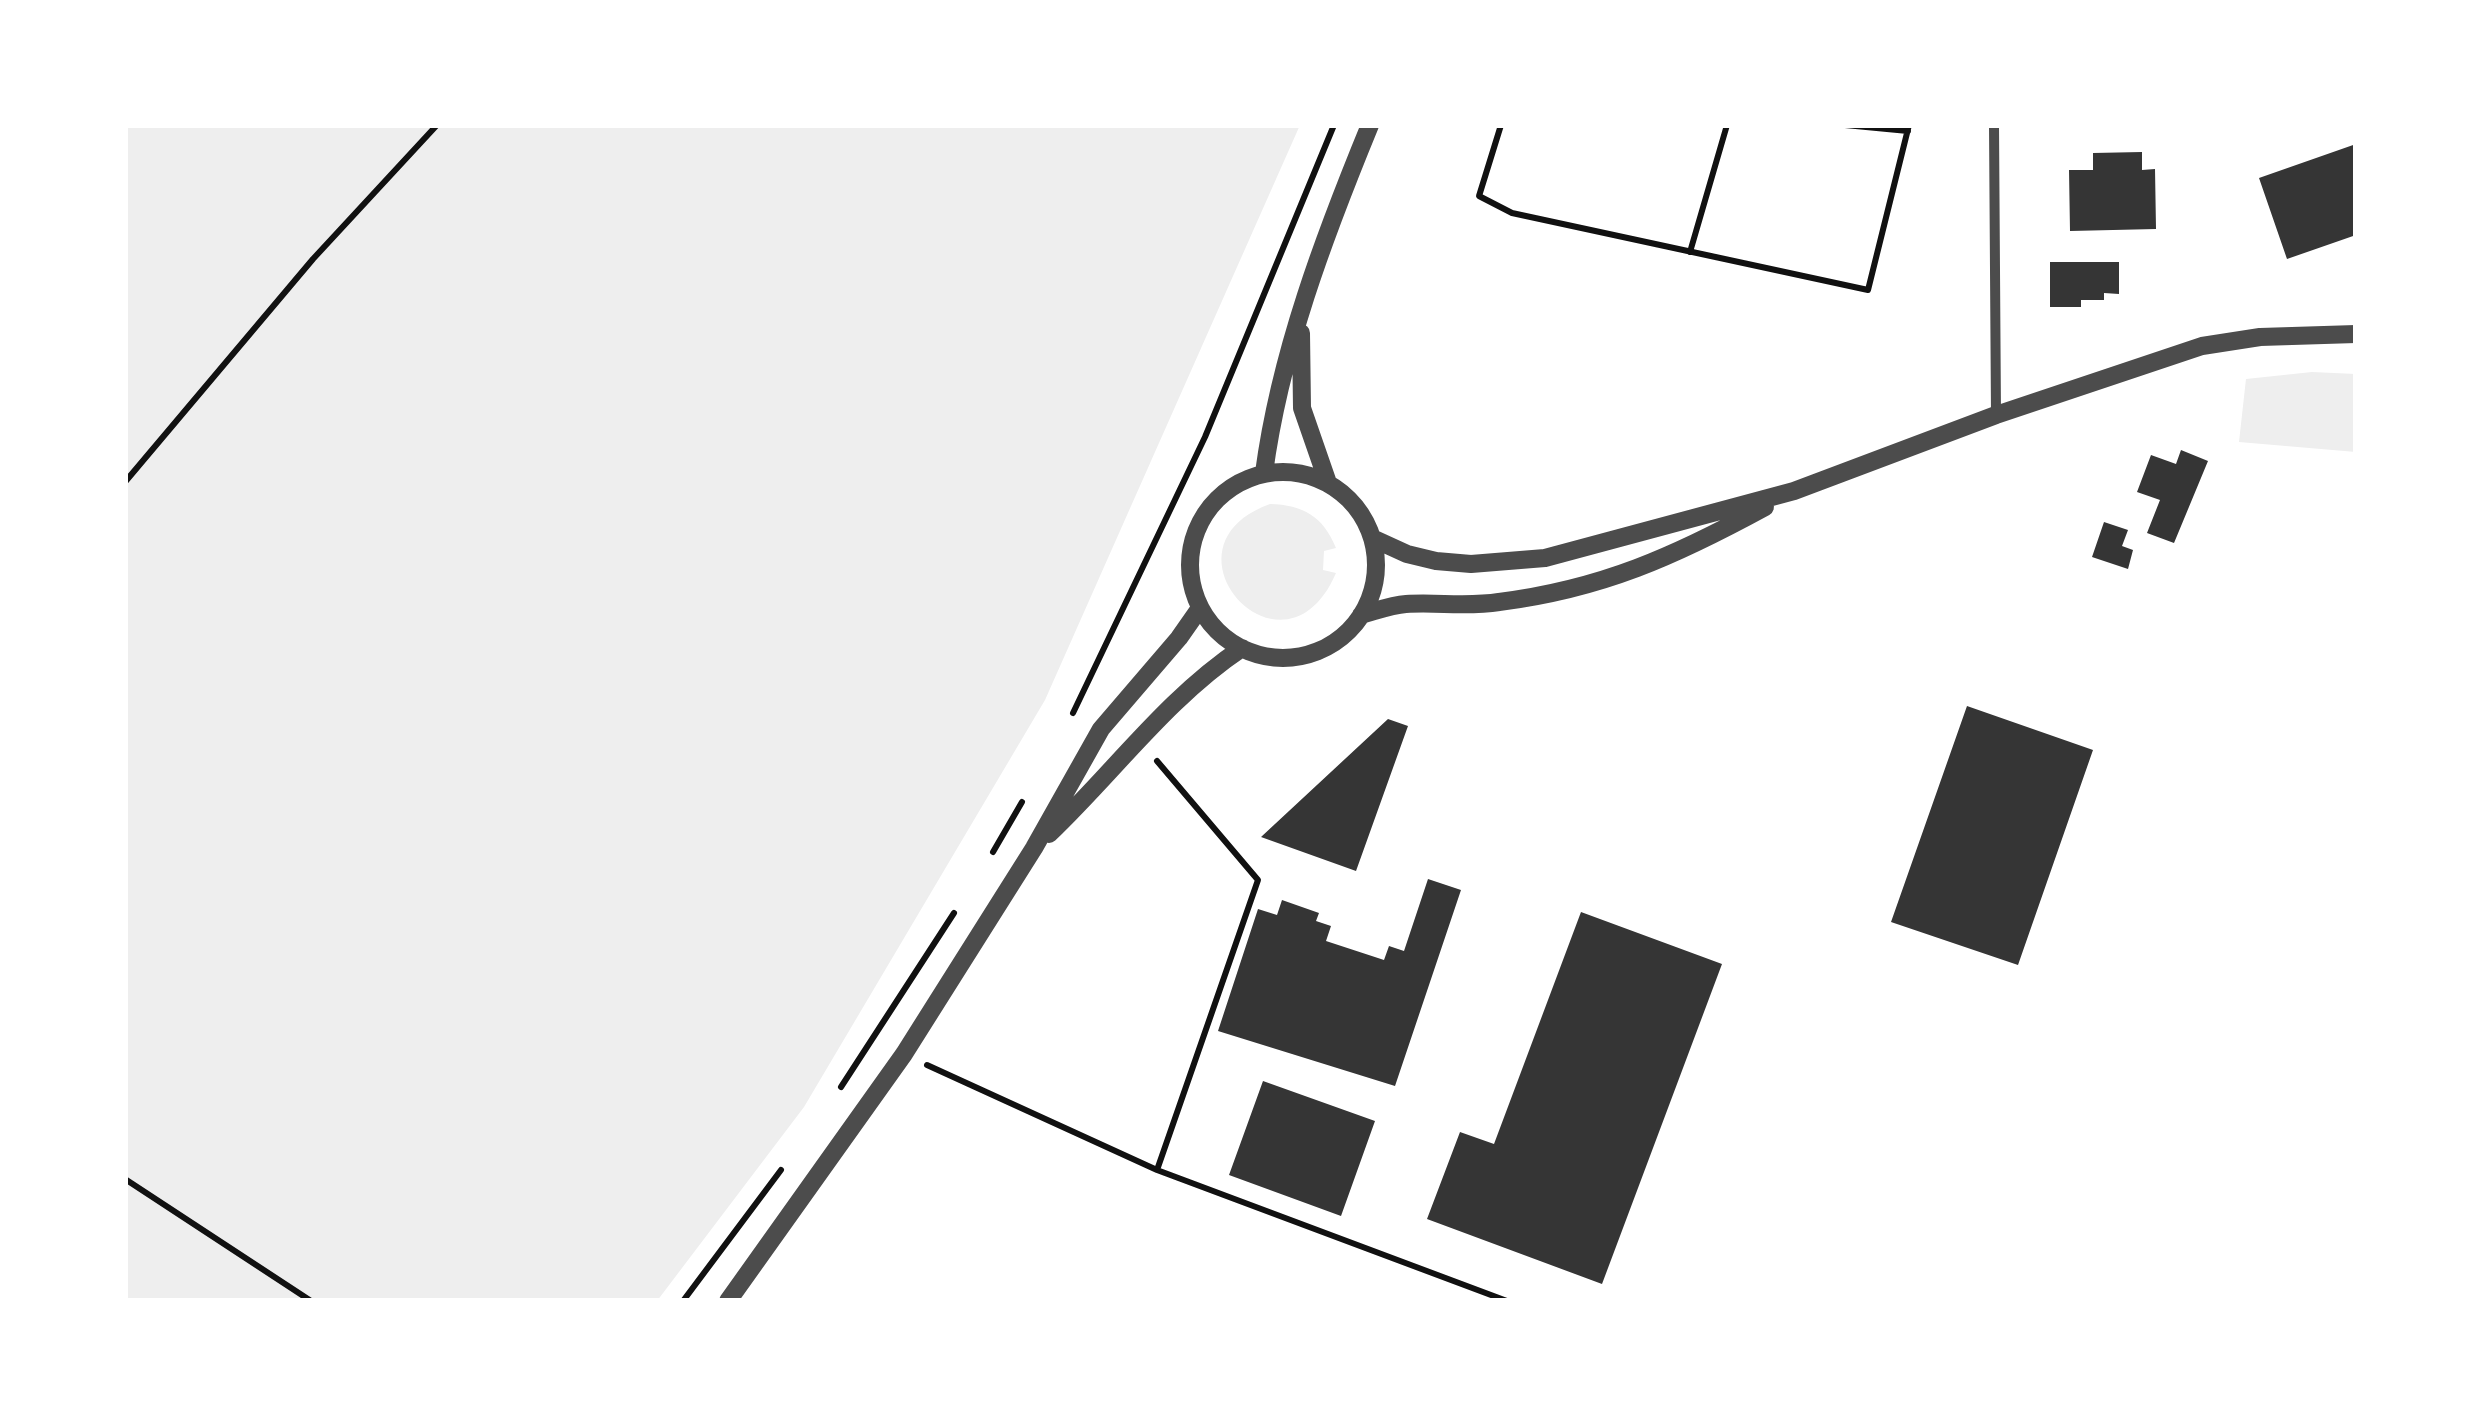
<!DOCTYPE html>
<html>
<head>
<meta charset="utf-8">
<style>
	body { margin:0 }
	#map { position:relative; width:2481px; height:1426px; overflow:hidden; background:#fff; font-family:Mulish,sans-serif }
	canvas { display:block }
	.frame { position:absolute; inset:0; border:128px solid #fff; pointer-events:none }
</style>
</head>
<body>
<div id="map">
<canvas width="2481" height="1426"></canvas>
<div class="frame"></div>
</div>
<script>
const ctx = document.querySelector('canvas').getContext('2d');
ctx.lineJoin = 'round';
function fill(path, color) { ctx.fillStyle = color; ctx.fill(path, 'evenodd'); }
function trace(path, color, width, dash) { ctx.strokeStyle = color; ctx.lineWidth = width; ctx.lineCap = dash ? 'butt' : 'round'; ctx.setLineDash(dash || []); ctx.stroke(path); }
fill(new Path2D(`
	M125 125H1300L1045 700 804 1107 657 1301H125Z
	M2312 372 2356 374V452L2239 442 2246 379Z
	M1270 504C1303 505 1323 516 1336 548L1324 551 1323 570 1336 573C1284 694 1150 547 1270 504Z`), '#eee');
fill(new Path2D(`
	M2356 144V235L2287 259 2259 178Z
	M2142 152V170L2155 169 2156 229 2070 231 2069 170H2093V153Z
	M2050 262H2119V294L2104 293V300H2081V307H2050Z
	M2181 450 2208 461 2174 543 2147 533 2160 500 2137 492 2151 455 2176 464Z
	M2104 522 2128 530 2122 546 2133 550 2128 569 2092 557Z
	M1967 706 2093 750 2018 965 1891 922Z
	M1388 719 1408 726 1356 871 1261 837Z
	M1428 879 1461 890 1395 1086 1218 1031 1258 909 1277 915 1282 900 1319 913 1316 921 1331 926 1326 941 1384 960 1389 946 1404 951Z
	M1581 912 1722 964 1602 1284 1427 1219 1460 1132 1494 1144Z
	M1263 1081 1375 1121 1341 1216 1229 1175Z`), '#353535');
trace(new Path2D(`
	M1501 125 1479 196 1512 213 1868 290 1909 125
	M1845 125 1908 131
	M1690 252 1727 125
	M125 482 313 259 437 125
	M1073 713 1205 437 1334 125
	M993 852 1022 802
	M927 1065 1157 1170 1507 1301
	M841 1087 954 913
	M1157 1170 1258 880 1157 761
	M125 1179 311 1301
	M683 1301 781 1170`), '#111', 6);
trace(new Path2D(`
	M1994 125 1996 415`), '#4c4c4c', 10);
trace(new Path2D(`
	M1301 333 1302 408 1328 483
	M1190 565a93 93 0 1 1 186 0a93 93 0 1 1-186 0Z
	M1264 473C1280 353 1324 237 1370 125
	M1372 538 1407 554 1436 561 1471 564 1545 558 1794 491 1996 415 2202 346 2260 337 2356 334
	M1361 615C1376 611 1391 605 1406 604 1437 602 1468 607 1499 602 1602 589 1675 556 1765 507
	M1049 834C1114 772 1167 698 1242 648
	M728 1301 904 1054 1034 848 1101 729 1179 638 1200 608`), '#4c4c4c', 18);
</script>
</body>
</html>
